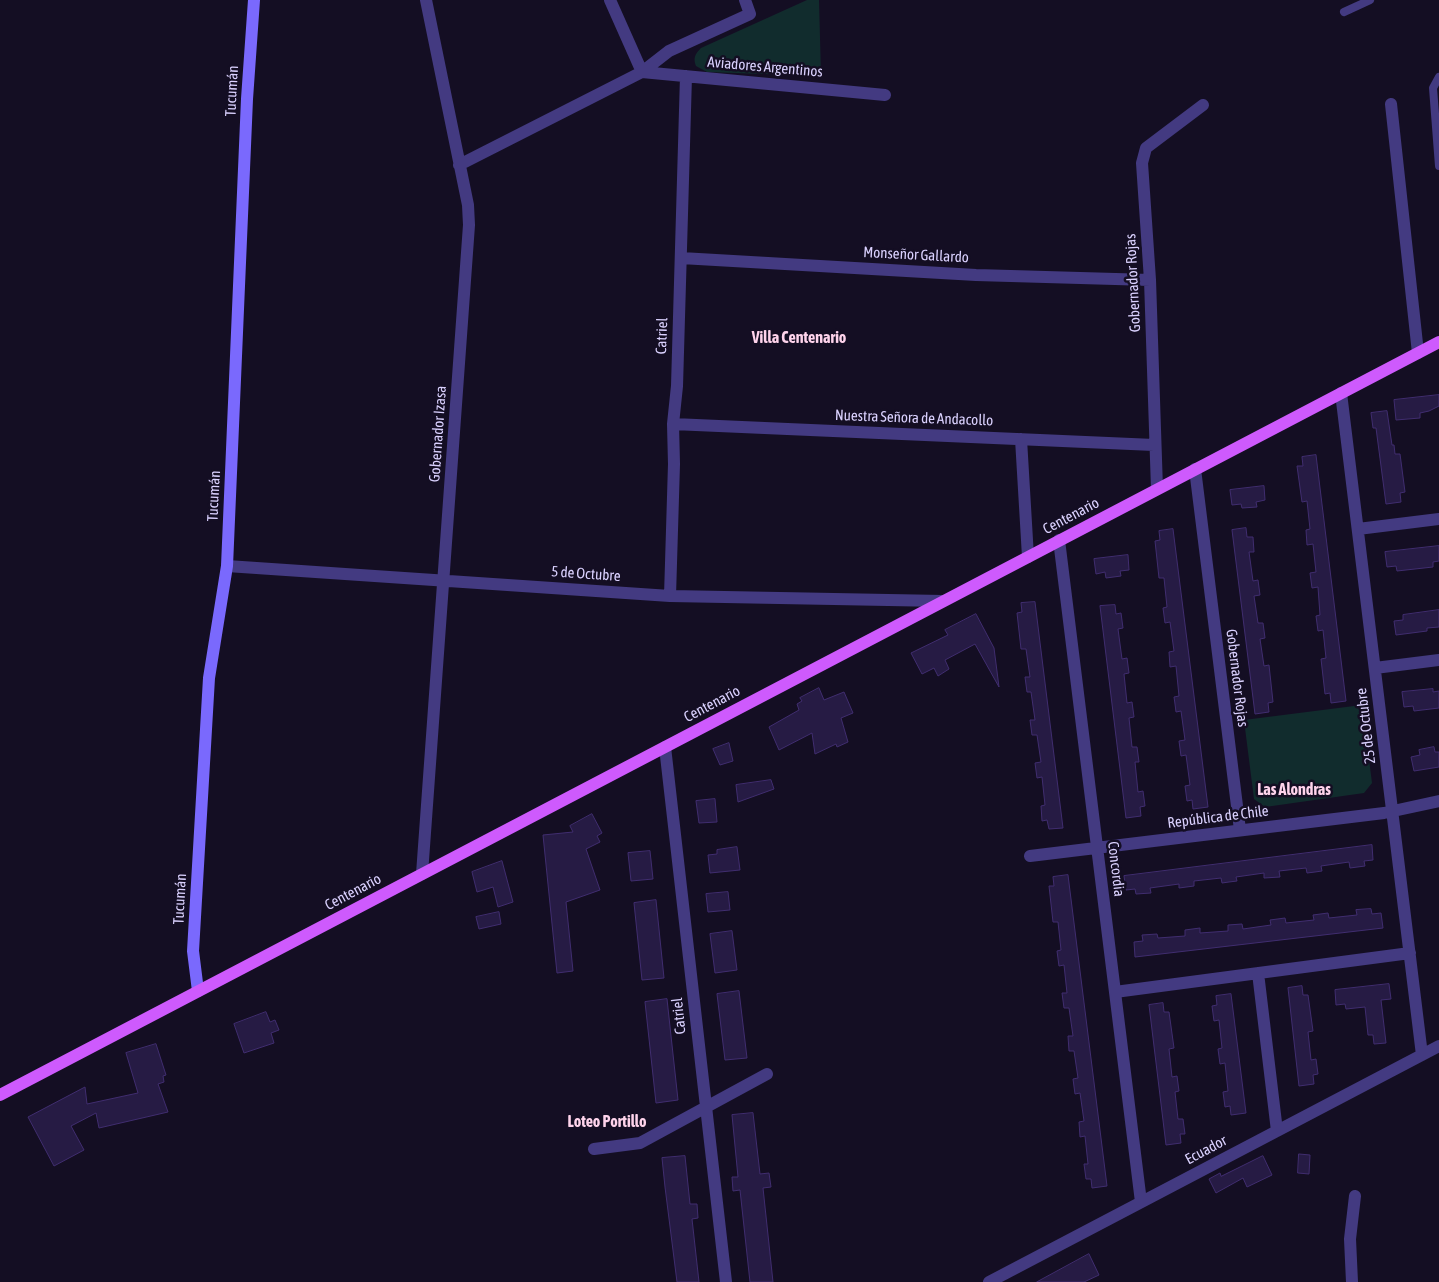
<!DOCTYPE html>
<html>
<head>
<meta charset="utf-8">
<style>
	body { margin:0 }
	canvas { display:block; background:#140e23 }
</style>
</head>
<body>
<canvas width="1439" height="1282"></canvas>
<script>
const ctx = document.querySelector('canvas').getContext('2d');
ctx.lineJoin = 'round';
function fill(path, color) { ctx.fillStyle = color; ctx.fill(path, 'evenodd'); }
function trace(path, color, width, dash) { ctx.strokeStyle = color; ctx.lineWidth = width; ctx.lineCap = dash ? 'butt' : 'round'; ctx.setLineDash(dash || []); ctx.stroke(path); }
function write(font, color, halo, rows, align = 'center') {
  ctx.font = font + ' "Asap Condensed",sans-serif'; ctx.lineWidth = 5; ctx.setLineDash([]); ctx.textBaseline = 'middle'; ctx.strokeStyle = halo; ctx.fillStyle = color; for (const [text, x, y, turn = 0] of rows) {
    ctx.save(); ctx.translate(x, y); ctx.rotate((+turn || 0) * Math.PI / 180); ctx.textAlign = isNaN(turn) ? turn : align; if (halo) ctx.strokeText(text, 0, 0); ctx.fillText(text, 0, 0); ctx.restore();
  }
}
fill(new Path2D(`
	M807 0H819L821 76 707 72 696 66C693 58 695 54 701 48Z
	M1362 705 1372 783 1364 793 1265 807 1254 799 1244 720Z`), '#112c2d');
const building = new Path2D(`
	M1439 395V406L1429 411 1420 413V418L1396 420 1394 400Z
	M1387 411 1392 445H1394L1395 454H1400L1405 492 1400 493 1401 502 1386 504 1376 428H1373L1371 413Z
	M1316 455 1346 701 1331 703 1330 693 1325 694 1321 659 1326 658 1323 630 1318 631 1316 616 1320 615 1318 587 1312 588 1310 573 1316 572 1313 544 1307 545 1306 530 1310 529 1307 501 1302 502 1297 466H1303L1302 457Z
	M1264 486 1265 500 1256 502 1257 507 1242 508 1241 504 1232 505 1230 490Z
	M1246 528 1247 537H1253L1254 552H1249L1253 581 1258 580 1260 595 1254 596 1258 623H1263L1265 638 1260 639 1264 666 1269 665 1273 702 1268 703 1269 712 1255 714 1232 530Z
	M1173 529 1208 807 1193 809 1192 800 1187 801 1185 786 1190 785 1186 755 1181 756 1179 741 1185 740 1181 711 1176 712 1175 704 1174 697 1179 696 1176 666 1170 667 1169 652 1174 651 1170 622 1165 623 1163 608 1167 607 1164 578H1159L1155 541 1160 540 1159 531Z
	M1439 546V561L1433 562V567L1397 571 1396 566 1387 567 1385 552Z
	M1128 555 1129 570 1120 571 1121 576 1106 578 1105 572 1096 574 1094 559Z
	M1035 602 1063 828 1049 829 1047 820 1042 821 1041 806 1045 805 1042 777 1037 778 1035 763 1041 762 1037 735H1032L1030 720H1035L1031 692H1027L1025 677H1030L1026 649H1021L1017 613 1022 612 1021 603Z
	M1115 605 1116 614 1121 613 1123 628 1118 629 1122 659 1127 658 1129 673 1124 674 1127 703 1132 702 1134 717 1129 718 1132 747H1137L1139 762H1135L1138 792 1143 791 1145 806 1140 807 1141 816 1126 818 1100 606Z
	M1439 610V627L1427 628V631L1396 635 1394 621 1403 620V615Z
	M976 614 994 648 999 687 975 644 945 660 949 669 938 676 934 668 922 674 911 653 948 635 945 630Z
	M819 688 824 700 844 692 853 713 841 718 848 742 837 747 836 744 815 754 812 733 779 750 769 727 799 710 797 704 802 701 800 698Z
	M1433 689V692L1439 691V708L1414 711 1413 706 1404 707 1402 692Z
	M729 743 733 761 720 765 713 749Z
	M1434 747 1435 752H1439V767L1414 771 1411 757 1420 755 1419 750Z
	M771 780 774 789 738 802 736 785Z
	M715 799 717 822 699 823 696 801Z
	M592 814 602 833 597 836 600 842 586 849 600 890 566 902 573 971 557 973 543 835 573 832 570 826Z
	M1372 845 1373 860 1364 861 1365 866 1350 868 1349 862 1321 866 1322 871 1315 872 1307 873 1306 868 1279 871 1280 877 1264 878V873L1236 877 1237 881 1229 882 1222 883 1221 878 1194 881V886L1179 888V884L1150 888 1151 893 1136 894 1135 889 1126 890 1124 876Z
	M737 847 740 870 710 873 708 855 717 854V850Z
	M650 851 653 879 631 881 628 853Z
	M502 861 513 902 498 907 493 887 477 892 472 872Z
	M1068 875 1107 1186 1092 1188 1091 1179H1086L1084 1164H1088L1085 1136 1080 1137 1079 1122 1084 1121 1080 1093 1075 1094 1073 1079 1078 1078 1074 1051H1069L1068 1036H1073L1069 1008H1064L1062 993H1067L1064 965 1059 966 1057 951 1061 950 1058 922H1053L1049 886H1054L1053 877Z
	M728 892 730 910 708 912 706 894Z
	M656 900 664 978 642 980 634 903Z
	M1371 909 1372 914 1381 913 1383 928 1135 957 1134 942 1143 941 1142 935 1157 934 1158 938 1185 936V930L1200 928V933L1228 931V925L1242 924 1243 929 1271 925 1270 920 1285 918 1286 923 1314 920 1313 915 1328 913 1329 918 1357 915 1356 910Z
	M499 912 501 924 479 929 476 917Z
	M732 931 737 970 715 973 710 934Z
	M1389 984 1391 999 1381 1000 1386 1043 1374 1044 1373 1035H1368L1365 1007 1346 1009 1345 1004 1336 1005 1335 990Z
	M1302 986 1303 995H1308L1313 1031 1308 1032 1311 1060 1316 1059 1318 1074 1313 1075 1314 1084 1299 1086 1288 988Z
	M739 991 747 1058 725 1060 717 994Z
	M1231 994 1246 1113 1231 1115 1230 1106 1225 1107 1223 1092 1228 1091 1225 1063 1220 1064 1218 1049 1222 1048 1219 1020 1214 1021 1212 1006 1217 1005 1216 996Z
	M667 999 678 1100 656 1103 645 1002Z
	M1163 1003 1164 1012H1169L1174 1048 1169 1049 1172 1077 1177 1076 1179 1091 1175 1092 1178 1119H1183L1185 1134H1180L1181 1143 1166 1145 1149 1005Z
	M266 1012 270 1022 275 1020 279 1030 271 1033 274 1043 244 1053 234 1024Z
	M156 1044 166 1075 163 1076 164 1082 158 1084 168 1112 99 1128 96 1113 71 1126 84 1150 54 1166 28 1117 85 1087 87 1104 138 1093 126 1053Z
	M753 1113 760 1174 769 1173 771 1187 763 1188 773 1282H750L740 1190 733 1191 732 1177H738L732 1115Z
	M1299 1154 1310 1155 1309 1174 1298 1173Z
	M685 1156 690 1204H697L698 1218 692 1219 699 1282H677L665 1187 662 1158Z
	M1263 1156 1272 1175 1247 1187 1243 1178 1216 1193 1209 1179 1220 1173 1221 1176Z
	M1089 1254 1099 1275 1084 1282H1037Z`);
fill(building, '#261b44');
trace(building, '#402d6f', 1);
trace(new Path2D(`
	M1344 12 1370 0
	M1439 77 1433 88 1439 166`), '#433a81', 8);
trace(new Path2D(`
	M610 0 642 72 885 95
	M1391 104 1418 353
	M459 165 642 72 669 51 750 14 745 0
	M681 258 976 275 1150 280
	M1341 393 1422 1055
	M673 424 1154 445
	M1021 439 1028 557
	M1195 469 1240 830
	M1157 489 1150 280 1142 163 1146 148 1203 105
	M1358 529 1439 519
	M1059 540 1141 1202
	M227 566 670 596 943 601
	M670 596 674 464 673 424 677 386 686 76
	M1375 668 1439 660
	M665 747 726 1282
	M1030 856 1384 813 1439 801
	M422 874 469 225 468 205 426 0
	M1258 973 1277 1131
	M1115 992 1410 953
	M594 1149 640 1143 767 1074
	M989 1282 1439 1046
	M1352 1282 1350 1239 1355 1196`), '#433a81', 12);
trace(new Path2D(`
	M198 991 193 951 209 678 227 566 247 99 254 0`), '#7a69fd', 12);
trace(new Path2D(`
	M0 1095 1439 342`), '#ce5afd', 12);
write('15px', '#dad1fe', '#140e23', [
	["Aviadores Argentinos",765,67,5],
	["Tucumán",232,91,-87],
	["Monseñor Gallardo",916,255,3],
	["Gobernador Rojas",1133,283,-93],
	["Catriel",662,336,-88],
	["Nuestra Señora de Andacollo",914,418,2],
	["Gobernador Izasa",438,434,-86],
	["Tucumán",214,496,-87],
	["Centenario",1071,516,-28],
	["5 de Octubre",586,574,4],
	["Gobernador Rojas",1237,678,83],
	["Centenario",712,704,-28],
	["25 de Octubre",1366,726,-97],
	["República de Chile",1218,817,-7],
	["Concordia",1116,869,83],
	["Centenario",353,892,-28],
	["Tucumán",180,899,-87],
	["Catriel",679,1016,-96],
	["Ecuador",1206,1150,-28]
]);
write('bold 16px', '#fed3eb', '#140e23', [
	["Villa Centenario",799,338],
	["Las Alondras",1294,790],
	["Loteo Portillo",607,1122]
]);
</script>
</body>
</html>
